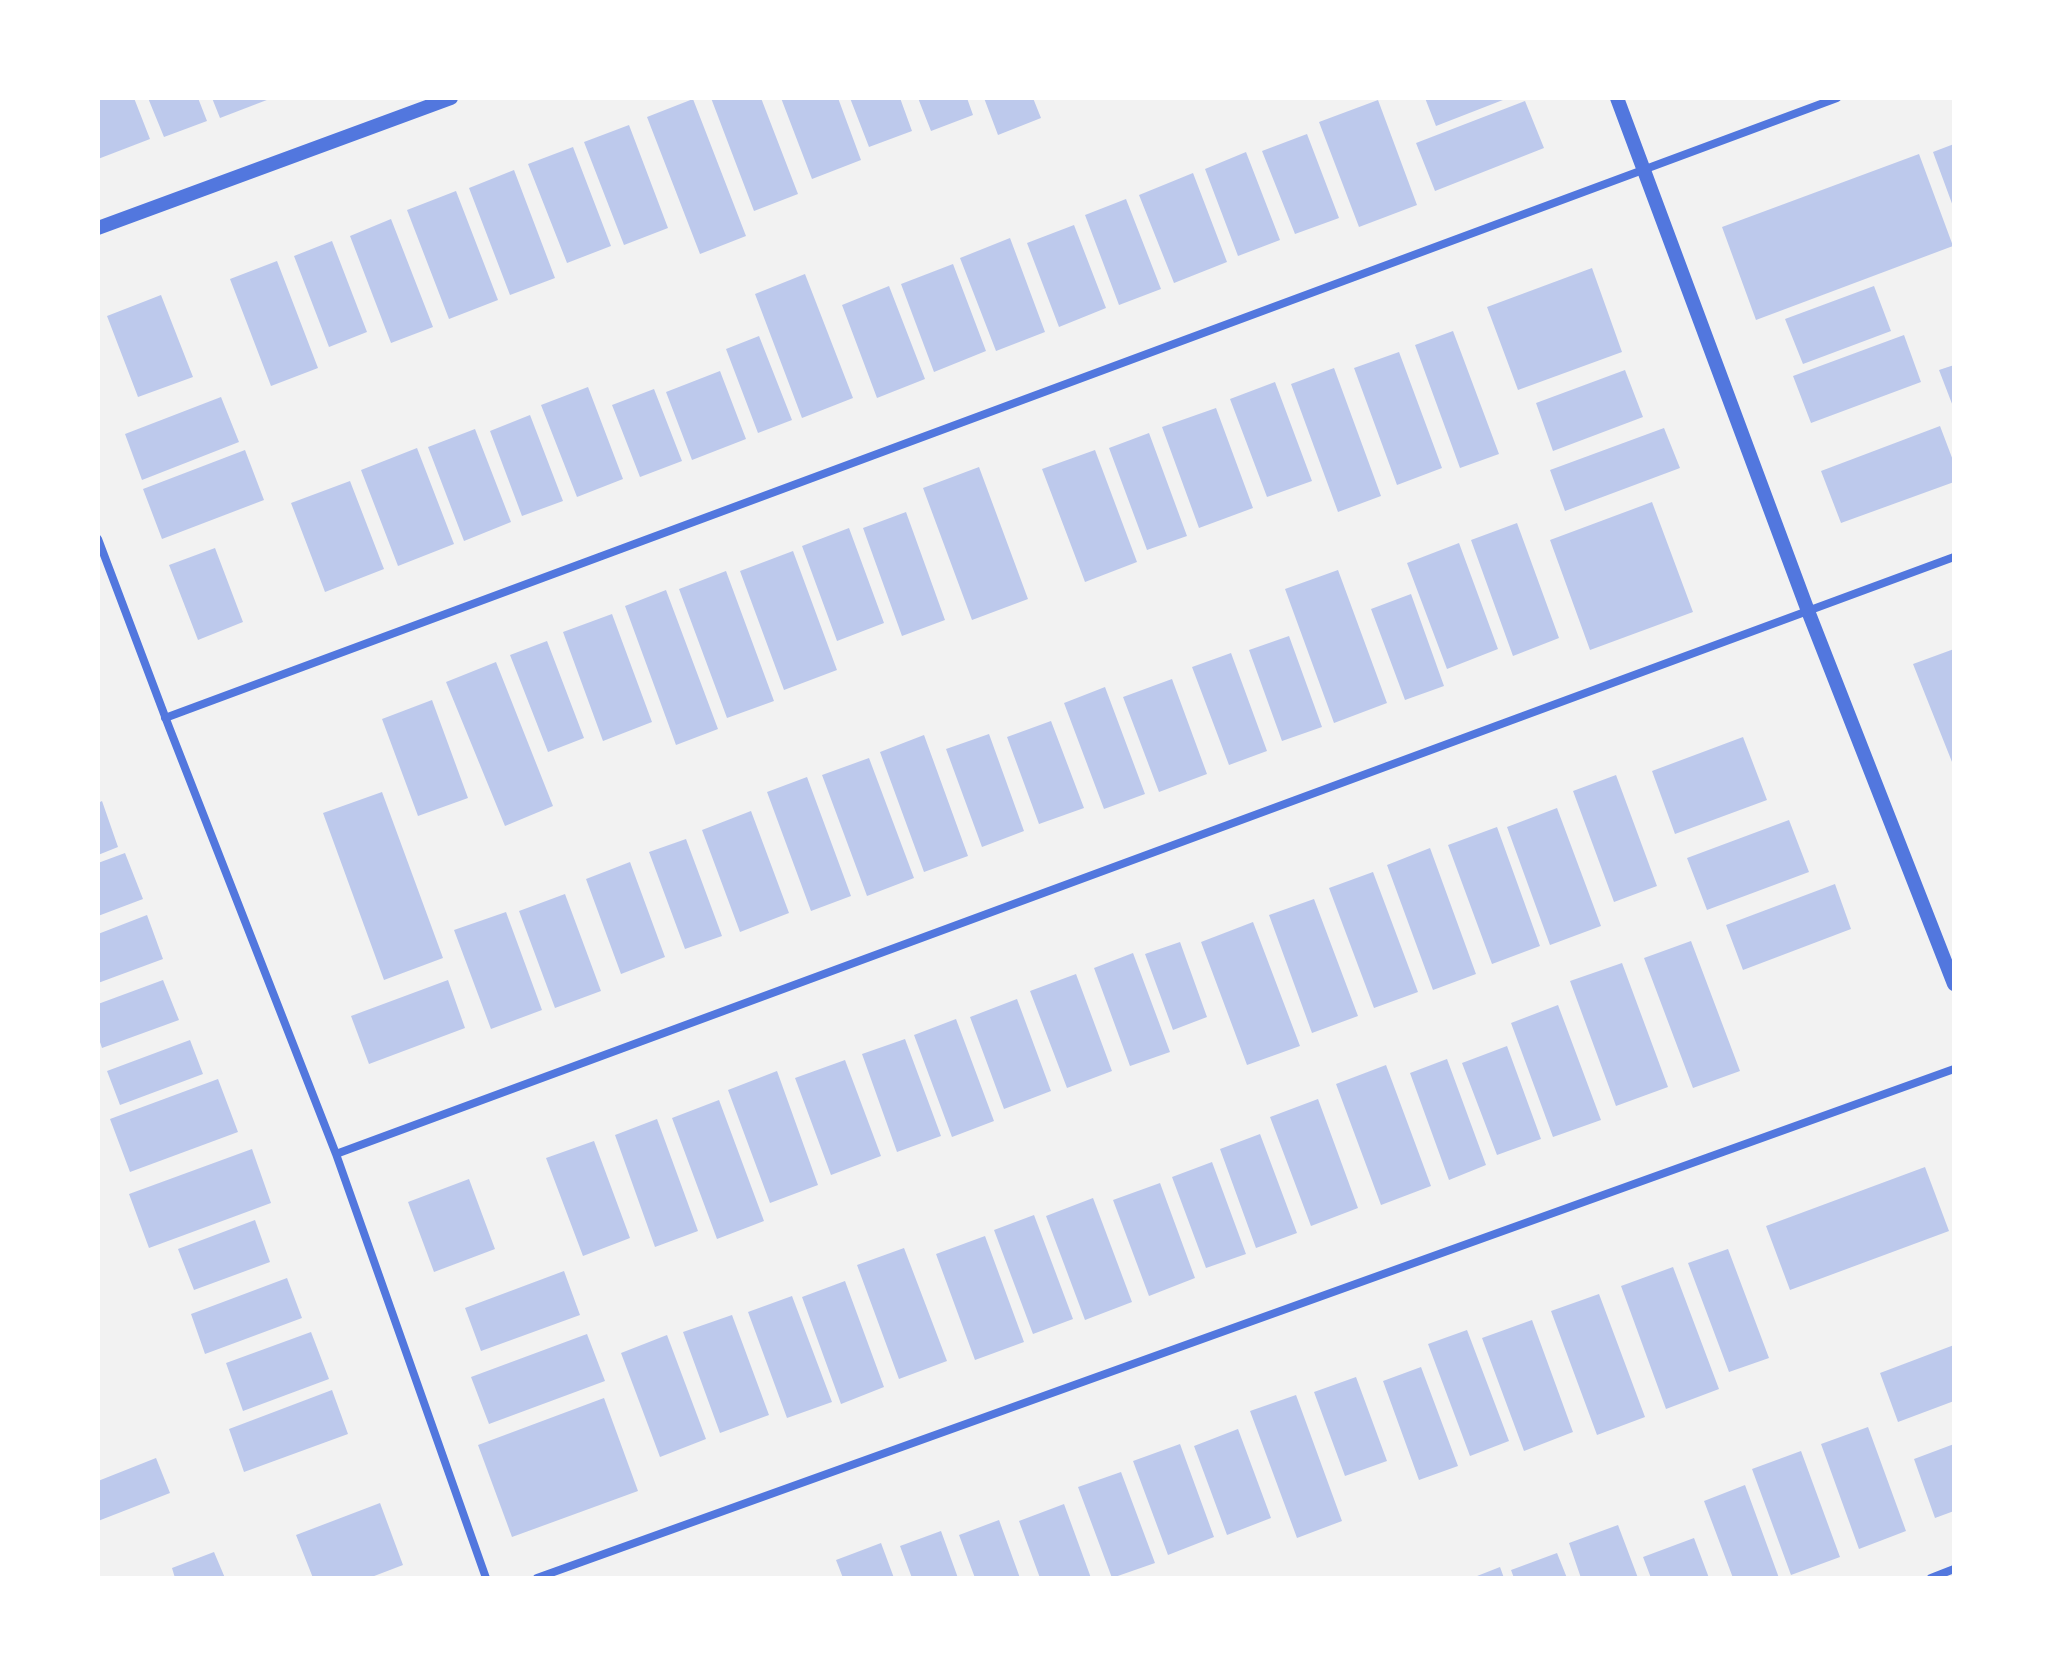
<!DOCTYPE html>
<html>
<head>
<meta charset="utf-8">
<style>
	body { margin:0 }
	#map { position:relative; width:2052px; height:1676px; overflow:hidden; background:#f2f2f2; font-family:Lora,serif }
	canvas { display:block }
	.frame { position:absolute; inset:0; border:100px solid #fff; pointer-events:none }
</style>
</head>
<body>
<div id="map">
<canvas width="2052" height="1676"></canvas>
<div class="frame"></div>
</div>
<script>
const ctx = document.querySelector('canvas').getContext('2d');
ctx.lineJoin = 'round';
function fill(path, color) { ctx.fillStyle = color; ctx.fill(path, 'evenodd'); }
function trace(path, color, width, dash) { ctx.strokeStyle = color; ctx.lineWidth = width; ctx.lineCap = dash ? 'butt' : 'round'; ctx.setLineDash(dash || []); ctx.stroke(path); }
fill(new Path2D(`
	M98 98H134L150 139 98 159Z
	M148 98H198L207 121 164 137Z
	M212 98H272L220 118Z
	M711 98H761L798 194 754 211Z
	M781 98H838L861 160 812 179Z
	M850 98H900L912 131 869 147Z
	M918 98H967L973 115 931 131Z
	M984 98H1033L1041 118 998 135Z
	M1425 98H1508L1436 126Z
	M693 99 746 236 700 254 647 117Z
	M1378 100 1417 205 1359 227 1319 122Z
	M1525 101 1544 148 1435 191 1416 143Z
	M629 125 668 228 624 245 584 142Z
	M1307 134 1339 218 1295 234 1262 151Z
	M1954 144V209L1933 152Z
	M573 147 611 246 567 263 528 164Z
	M1246 152 1280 240 1238 256 1205 169Z
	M1919 154 1953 246 1756 320 1722 227Z
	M514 170 555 278 510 295 469 188Z
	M1193 173 1227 262 1174 283 1139 195Z
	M456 191 498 300 449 319 407 210Z
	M1126 199 1161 289 1119 305 1085 215Z
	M391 219 433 327 391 343 350 236Z
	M1074 225 1106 308 1059 327 1027 243Z
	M1010 238 1045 332 996 351 960 258Z
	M332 241 367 332 329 347 294 256Z
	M277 261 318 368 271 386 230 279Z
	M953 264 986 351 934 372 901 284Z
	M1592 268 1622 352 1518 390 1487 307Z
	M805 274 853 398 802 418 755 294Z
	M889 286 925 379 877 398 842 305Z
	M1874 286 1891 331 1803 364 1785 319Z
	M161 295 193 377 138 397 107 316Z
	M1453 331 1499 454 1460 468 1415 345Z
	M1904 335 1921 382 1811 423 1793 376Z
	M759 336 792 420 758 433 726 349Z
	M1399 352 1442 468 1397 485 1354 368Z
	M1954 365V409L1939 370Z
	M1334 368 1381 496 1338 512 1291 384Z
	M1625 370 1643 417 1553 451 1536 403Z
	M720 371 746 439 692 460 666 392Z
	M1275 382 1312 481 1267 497 1230 399Z
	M588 387 623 479 577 497 541 405Z
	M654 389 682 461 640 477 612 405Z
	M221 397 239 442 142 480 125 434Z
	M1216 408 1253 508 1199 528 1162 427Z
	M530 415 563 501 522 516 490 431Z
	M1940 426 1954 463V482L1841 523 1821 471Z
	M1664 428 1680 468 1565 511 1550 470Z
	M475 429 511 522 464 541 428 447Z
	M1149 433 1187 536 1147 550 1109 448Z
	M417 448 454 544 398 566 361 470Z
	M245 450 264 500 162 539 143 489Z
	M1095 450 1137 562 1085 582 1042 469Z
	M979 467 1028 599 972 620 923 488Z
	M350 481 384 569 325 592 291 503Z
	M1652 502 1693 612 1590 650 1550 540Z
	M906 512 945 620 902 636 863 528Z
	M1517 523 1559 638 1513 656 1471 540Z
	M849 528 884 623 837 641 802 546Z
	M1459 543 1498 649 1447 669 1407 563Z
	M215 548 243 622 198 640 169 565Z
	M793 551 837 670 784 690 740 571Z
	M1338 570 1387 703 1334 723 1285 589Z
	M726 571 774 701 727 718 679 589Z
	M666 590 718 729 676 745 625 606Z
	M1411 594 1444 686 1405 700 1371 609Z
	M612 614 652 722 603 741 563 632Z
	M1289 636 1322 727 1282 741 1249 650Z
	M547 641 584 738 548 752 510 655Z
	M1954 649V767L1913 664Z
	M1231 653 1267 751 1229 765 1192 667Z
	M496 662 553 806 505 826 446 682Z
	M1172 679 1207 774 1159 792 1123 697Z
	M1105 687 1145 794 1104 809 1064 703Z
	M432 700 468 798 418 816 382 719Z
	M1051 721 1084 808 1039 824 1007 737Z
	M989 734 1024 831 982 847 946 749Z
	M924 735 968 856 924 872 880 752Z
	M1743 737 1767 800 1675 834 1652 771Z
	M869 758 914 878 867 896 822 775Z
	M1616 775 1657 886 1614 902 1573 791Z
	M807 777 851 896 811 911 767 792Z
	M382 792 443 958 384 980 323 813Z
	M102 801 118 847 98 855V803Z
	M1557 808 1601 926 1550 945 1507 827Z
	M751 811 789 913 740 932 702 830Z
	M1789 820 1809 872 1707 910 1687 858Z
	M1497 827 1540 946 1492 964 1448 845Z
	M686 839 722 936 685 949 649 852Z
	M1430 848 1476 974 1433 990 1387 865Z
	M125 853 143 899 98 916V863Z
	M630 862 665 957 621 974 586 879Z
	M1373 872 1418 992 1374 1008 1329 888Z
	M1835 884 1851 929 1743 970 1726 925Z
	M565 894 601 991 555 1008 519 911Z
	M1314 899 1358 1016 1312 1033 1269 915Z
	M506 912 542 1010 491 1029 454 930Z
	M147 915 163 959 98 983V934Z
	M1253 922 1300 1046 1247 1065 1201 942Z
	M1691 941 1740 1071 1693 1088 1644 958Z
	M1180 942 1207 1017 1173 1030 1145 954Z
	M1133 953 1170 1052 1130 1066 1094 968Z
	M1622 963 1668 1087 1616 1106 1570 981Z
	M1076 974 1112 1071 1067 1088 1030 991Z
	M163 980 179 1020 102 1048 98 1036V1004Z
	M448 980 465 1028 369 1064 351 1016Z
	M1017 999 1051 1091 1004 1109 970 1017Z
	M1558 1005 1601 1120 1553 1137 1511 1023Z
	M956 1019 994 1121 952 1137 914 1035Z
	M905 1039 941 1136 897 1152 862 1054Z
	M190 1040 203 1074 120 1105 107 1071Z
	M1507 1046 1541 1139 1497 1155 1462 1063Z
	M1447 1059 1486 1165 1449 1180 1410 1073Z
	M845 1060 881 1156 831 1175 795 1078Z
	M1386 1065 1431 1186 1381 1205 1336 1084Z
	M777 1071 818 1185 770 1203 728 1090Z
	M218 1079 238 1132 130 1172 110 1119Z
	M1318 1099 1358 1208 1311 1226 1270 1117Z
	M719 1100 764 1221 717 1239 672 1118Z
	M657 1119 698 1231 655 1247 615 1135Z
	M1260 1134 1297 1233 1256 1248 1220 1149Z
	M594 1141 630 1238 583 1256 546 1158Z
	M252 1149 271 1203 149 1248 129 1194Z
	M1212 1162 1246 1254 1206 1268 1172 1177Z
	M1925 1167 1949 1231 1790 1290 1766 1226Z
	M469 1179 495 1249 434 1272 408 1202Z
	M1160 1183 1195 1278 1149 1296 1113 1200Z
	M1093 1198 1132 1302 1085 1320 1046 1216Z
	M1034 1215 1073 1319 1033 1334 994 1230Z
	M255 1220 270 1262 194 1290 178 1249Z
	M985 1236 1024 1342 975 1360 936 1254Z
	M904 1248 947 1361 899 1379 857 1265Z
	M1728 1249 1769 1358 1729 1372 1688 1263Z
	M1673 1267 1719 1389 1666 1409 1621 1286Z
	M564 1271 580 1315 481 1351 465 1308Z
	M287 1278 302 1318 205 1354 191 1314Z
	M845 1281 884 1387 841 1404 802 1297Z
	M1599 1294 1645 1417 1597 1435 1551 1311Z
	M792 1296 832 1402 787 1418 748 1312Z
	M732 1315 769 1415 720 1433 683 1332Z
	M1532 1320 1573 1432 1524 1451 1482 1338Z
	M1467 1330 1509 1441 1470 1456 1428 1344Z
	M311 1332 329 1379 243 1411 226 1363Z
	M587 1334 605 1381 489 1424 471 1377Z
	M667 1335 706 1439 660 1457 621 1353Z
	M1954 1345V1401L1898 1422 1880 1373Z
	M1421 1367 1458 1466 1419 1480 1383 1381Z
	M1356 1377 1387 1461 1345 1476 1314 1392Z
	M332 1390 348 1434 244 1472 229 1429Z
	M1296 1395 1342 1521 1297 1538 1250 1411Z
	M604 1398 638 1491 512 1537 478 1445Z
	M1868 1427 1906 1531 1859 1549 1821 1444Z
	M1238 1429 1271 1518 1227 1535 1194 1446Z
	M1180 1444 1214 1537 1168 1555 1133 1461Z
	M1954 1444V1511L1935 1518 1914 1459Z
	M1801 1451 1840 1557 1791 1575 1752 1469Z
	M156 1458 170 1493 98 1521V1481Z
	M1121 1472 1155 1563 1112 1578 1078 1487Z
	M1745 1485 1779 1578H1733L1704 1501Z
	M380 1503 403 1565 369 1578H313L296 1535Z
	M1064 1504 1091 1578H1040L1019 1521Z
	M999 1520 1020 1578H975L959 1535Z
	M1618 1525 1638 1578H1581L1569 1543Z
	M941 1531 958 1578H912L900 1546Z
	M1694 1538 1709 1578H1651L1643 1557Z
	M881 1543 894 1578H843L836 1560Z
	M214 1552 225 1578H175L172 1568Z
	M1557 1553 1567 1578H1514L1511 1570Z
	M1500 1567 1504 1578H1472Z`), '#bdc9ec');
trace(new Path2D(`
	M98 539 169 727 336 1154 486 1578
	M165 718 1837 98
	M336 1154 1954 557
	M537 1578 1954 1069
	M1931 1578 1954 1569`), '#5277de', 8);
trace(new Path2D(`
	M1617 98 1808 611 1954 984
	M98 228 451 98`), '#5277de', 14);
</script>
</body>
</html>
